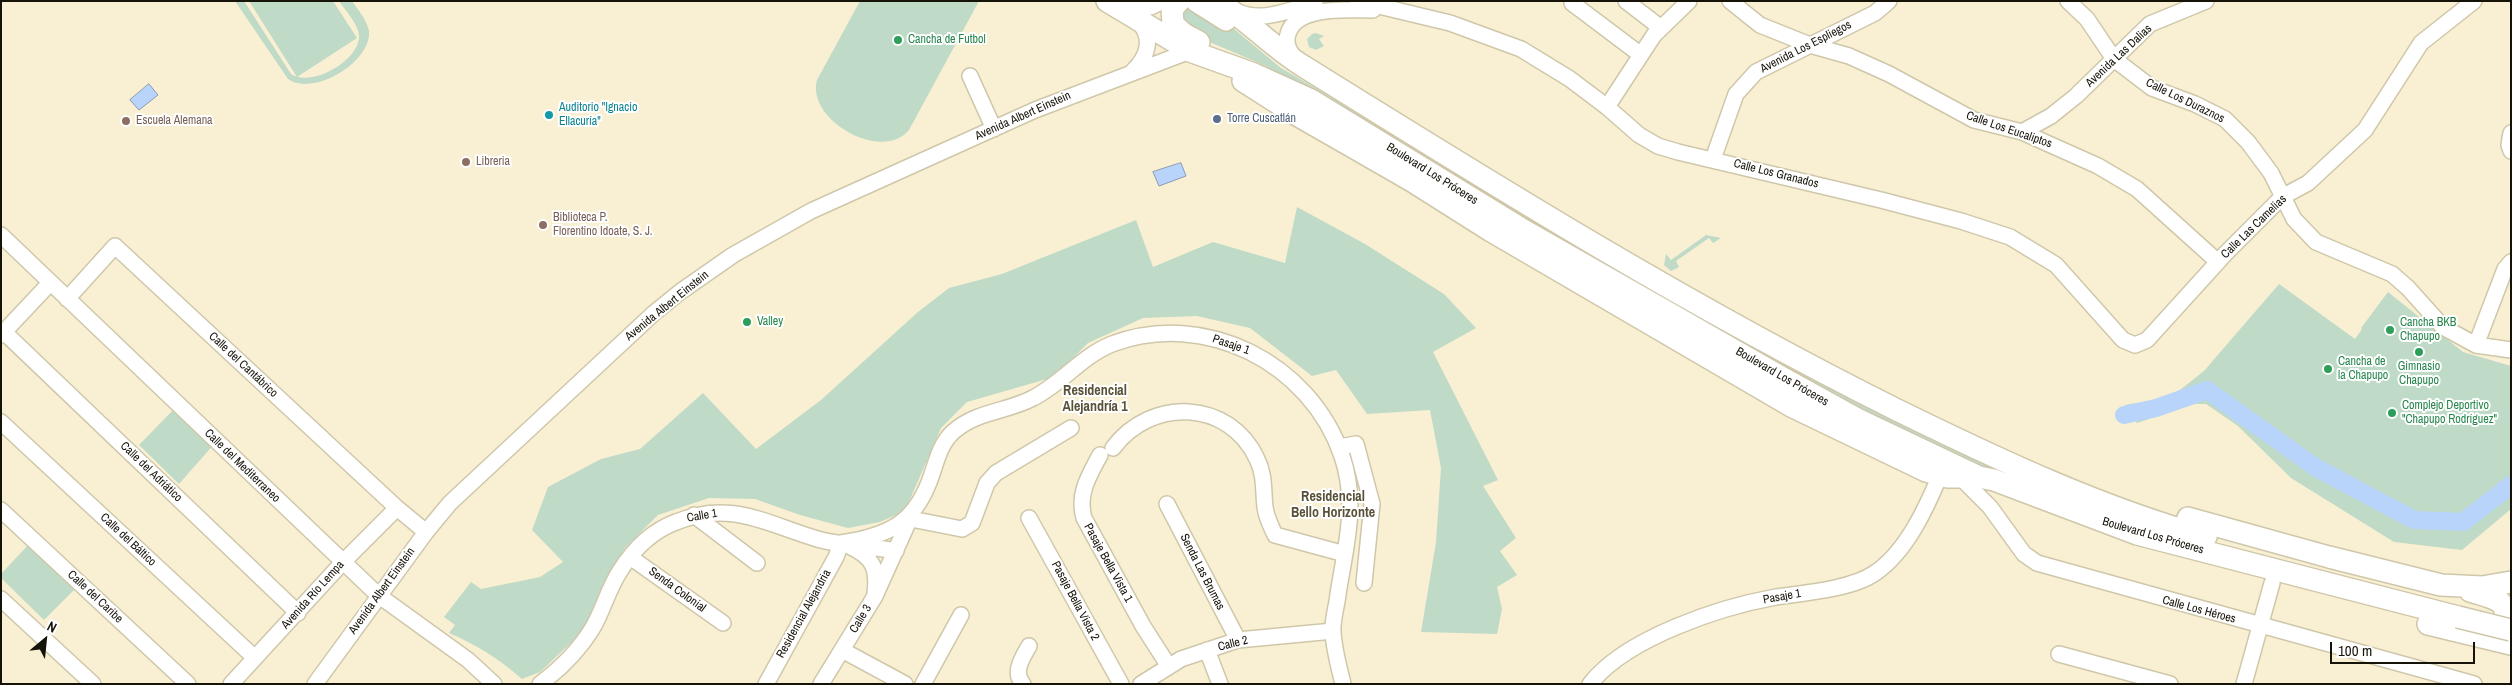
<!DOCTYPE html>
<html>
<head>
<meta charset="utf-8">
<style>
	body { margin:0 }
	#map { position:relative; width:2512px; height:685px; overflow:hidden; background:#f9f0d3; font-family:"Archivo Narrow",sans-serif }
	canvas { display:block }
	.frame { position:absolute; inset:0; border:2px solid #151208; pointer-events:none }
	.north { position:absolute; left:20px; top:615px; width:50px; height:50px; -webkit-text-stroke:4px #fff; paint-order:stroke; rotate:28deg; font-size:14px; font-weight:700; line-height:20px; text-align:center; color:#151208 }
	.north::after { content:''; display:block; margin:auto; width:18px; height:22px; background:#151208; clip-path:polygon(50% 0,100% 100%,50% 72%,0 100%) }
	.scale { position:absolute; left:2330px; top:642px; width:145px; height:22px; box-sizing:border-box; border:2px solid #151208; border-top:0; padding-left:6px; font-size:15px; line-height:18px; white-space:nowrap; color:#151208; -webkit-text-stroke:4px #fff; paint-order:stroke }
</style>
</head>
<body>
<div id="map">
<canvas width="2512" height="685"></canvas>
<div class="frame"></div>
<div class="north">N</div>
<div class="scale">100 m</div>
</div>
<script>
const ctx = document.querySelector('canvas').getContext('2d');
ctx.lineJoin = 'round';
function fill(path, color) { ctx.fillStyle = color; ctx.fill(path, 'evenodd'); }
function trace(path, color, width, dash) { ctx.strokeStyle = color; ctx.lineWidth = width; ctx.lineCap = dash ? 'butt' : 'round'; ctx.setLineDash(dash || []); ctx.stroke(path); }
function write(font, color, halo, rows, align = 'center') {
  ctx.font = font + ' "Archivo Narrow",sans-serif'; ctx.lineWidth = 4; ctx.setLineDash([]); ctx.textBaseline = 'middle'; ctx.strokeStyle = halo; ctx.fillStyle = color; for (const [text, x, y, turn = 0] of rows) {
    ctx.save(); ctx.translate(x, y); ctx.rotate((+turn || 0) * Math.PI / 180); ctx.textAlign = isNaN(turn) ? turn : align; if (halo) ctx.strokeText(text, 0, 0); ctx.fillText(text, 0, 0); ctx.restore();
  }
}
fill(new Path2D(`
	M235 1H244L291 74C313 88 361 59 359 35 358 24 345 10 339 1H352C358 10 367 20 369 31 372 62 313 97 288 79Z
	M249 1H333L357 38 297 77Z
	M860 1H979L909 130C882 163 806 120 817 80Z
	M1189 6 1228 24 1281 68 1348 107 1972 453 2026 485 1931 445 1758 358 1266 66 1200 38 1183 27 1182 10Z
	M1316 33 1324 36 1319 39 1324 46 1316 50 1309 47 1307 39 1312 34Z
	M1297 207 1365 244 1444 294 1476 328 1433 352 1498 480 1483 486 1516 538 1500 551 1517 575 1497 587 1502 609 1497 634 1421 632 1436 542 1441 468 1430 410 1367 414 1336 370 1312 376 1250 328 1197 316 1143 318 1088 343 1054 377 967 402 941 428 905 511 880 522 848 528 800 515 755 499 709 498 658 515 624 549 588 621 574 640 540 672 522 679C499 659 477 645 449 633L455 625 444 617 471 582 481 589 540 577 563 562 532 530 548 487 601 459 640 449 703 393 756 449 821 400 918 312 949 288 1002 274 1136 220 1153 267 1213 242 1285 263Z
	M1706 235 1721 238 1713 243 1709 238 1676 261 1679 267 1671 271 1664 265 1666 254 1671 260Z
	M2279 284 2355 339 2362 329 2361 328 2388 292 2463 352 2511 366V509L2462 550 2394 542 2291 478 2238 426 2206 404H2195L2137 423 2125 405 2171 397 2204 371Z
	M176 407 215 443 179 484 139 445Z
	M31 542 78 586 44 620 1 578V574Z`), '#bfdac7');
const water = new Path2D(`
	M149 84 158 95 139 110 130 100Z
	M1181 163 1186 176 1159 186 1153 172Z`);
fill(water, '#b8d4fb');
trace(water, '#879ab2', 1);
trace(new Path2D(`
	M2124 415 2156 408 2207 390 2315 467 2414 520 2463 522 2511 485`), '#b8d4fb', 18);
const minor = new Path2D(`
	M1358 1 1450 23 1521 49 1570 79 1607 107 1639 135 1658 146 1678 152 1881 200 1961 221 2010 237 2056 265 2123 340 2135 345 2147 340 2226 253 2282 197 2308 183 2365 130 2421 43 2474 1
	M1626 1 1661 28
	M1730 1 1760 25 1810 45 1849 56 1889 74 1974 120 2022 132 2098 166 2137 189 2218 262
	M2068 1 2087 19 2114 59 2152 88 2195 104 2225 119 2248 142 2271 173 2294 219 2316 242 2392 274 2408 288 2443 327 2476 345 2511 350
	M1572 3 1641 55
	M1238 12C1264 23 1289 9 1315 4
	M1296 59C1289 52 1285 43 1288 34 1296 5 1349 10 1373 10
	M1132 72C1148 57 1154 38 1138 21
	M970 76 994 129
	M1607 107 1654 35 1689 1
	M2022 132 2051 116 2076 96 2150 24 2206 1
	M2511 133 2509 145 2511 151
	M1713 159 1736 94 1756 72 1875 13 1889 1
	M1 235 378 595 468 660 494 684
	M67 299 115 246 397 508 426 532
	M4 332 298 613
	M1 335 50 283
	M2476 345 2505 269 2511 262
	M1 422 255 658
	M1339 447 1356 444 1372 504 1364 583
	M1113 448C1151 397 1229 399 1257 459 1265 475 1263 490 1265 507 1266 517 1271 526 1275 535L1345 554
	M1100 455C1089 476 1077 494 1084 518L1143 626 1168 665
	M1960 477 1990 507 2024 554 2037 563 2474 684
	M1167 504 1238 640
	M1 510 188 684
	M694 515 757 563
	M1029 518 1121 684
	M911 519 962 529 972 523 987 483 996 473 1071 428
	M841 543C889 536 916 523 932 474 937 459 941 443 953 432 976 411 1007 412 1033 398 1061 384 1082 356 1112 344 1205 309 1310 363 1342 456 1358 504 1346 544 1338 594 1337 606 1332 620 1333 632 1334 650 1339 667 1343 684
	M849 546C873 557 878 568 875 593
	M630 557 723 623
	M1 599 93 684
	M842 650 905 684
	M1207 650 1220 684
	M2059 654 2170 684
	M231 684 343 562 397 508
	M315 684 426 532 450 503 654 313 680 292 733 255 811 211 1035 110 1190 51
	M540 684C560 669 579 650 592 629 603 611 608 589 620 571 633 550 652 531 676 522 732 499 768 525 821 540 845 546 872 546 896 551
	M766 684 836 557 841 543
	M821 684 875 596 912 514
	M923 684 961 615
	M1023 684C1012 672 1023 657 1029 646
	M1141 684 1181 659 1238 640 1333 631
	M1590 684C1626 638 1720 607 1776 597 1805 593 1852 589 1875 573 1906 552 1926 509 1940 475
	M2244 684 2272 583`);
const highway = new Path2D(`
	M1107 1 1190 51 1254 74 1311 100 1520 228 1783 378 1857 419 1979 477 1994 480 2137 534 2458 617
	M1138 1 1150 4 1156 1
	M1179 1 1172 9 1173 24 1184 34 1199 42
	M1196 1 1226 20
	M1217 1C1248 20 1272 47 1303 66 1497 187 1692 308 1897 410 1997 459 2099 507 2206 537
	M1243 81 1290 111 1412 181 1491 231 1791 406 1926 471 1947 477H1970
	M2188 518 2329 557 2441 585 2482 587 2511 582
	M2470 591C2479 594 2491 596 2500 602 2512 613 2502 634 2487 637
	M2428 624 2511 644`);
trace(minor, '#cfc7aa', 18);
trace(highway, '#cfc7aa', 24);
trace(minor, '#fff', 15);
trace(highway, '#fff', 21);
const highwayBridge = new Path2D(`
	M2458 617 2511 630`);
trace(highwayBridge, '#cfc7aa', 24, []);
trace(highwayBridge, '#fff', 21);
for (const [x, y, r, color] of [
	[898,40,5,"#2e9e5b"],
	[549,115,5,"#0f9aa8"],
	[1217,119,5,"#5c6f8a"],
	[126,121,5,"#8d6e63"],
	[466,162,5,"#8d6e63"],
	[543,225,5,"#8d6e63"],
	[747,322,5,"#2e9e5b"],
	[2390,330,5,"#2e9e5b"],
	[2419,352,5,"#2e9e5b"],
	[2328,369,5,"#2e9e5b"],
	[2392,413,5,"#2e9e5b"]
]) { const dot = new Path2D(); dot.arc(x, y, r, 0, 2 * Math.PI); ctx.fillStyle = color; ctx.fill(dot); trace(dot, '#fff', 2); }
write('12px', '#27864d', '#fff', [
	["Cancha de Futbol",908,40],
	["Valley",757,322],
	["Cancha BKB",2400,323],
	["Chapupo",2400,337],
	["Cancha de",2338,362],
	["la Chapupo",2338,376],
	["Gimnasio",2419,367,"center"],
	["Chapupo",2419,381,"center"],
	["Complejo Deportivo",2402,406],
	["\"Chapupo Rodríguez\"",2402,420]
], 'left');
write('12px', '#151208', '#fff', [
	["Avenida Los Espliegos",1806,47,-27],
	["Avenida Las Dalias",2119,56,-43],
	["Calle Los Duraznos",2185,101,26],
	["Avenida Albert Einstein",1023,116,-24],
	["Calle Los Eucaliptos",2009,130,19],
	["Boulevard Los Próceres",1432,174,32],
	["Calle Los Granados",1776,174,14],
	["Calle Las Camelias",2254,227,-44],
	["Avenida Albert Einstein",667,306,-39],
	["Pasaje 1",1231,345,19],
	["Calle del Cantábrico",243,365,43],
	["Boulevard Los Próceres",1782,377,30],
	["Calle del Mediterraneo",242,466,44],
	["Calle del Adriático",151,472,44],
	["Calle 1",702,516,-10],
	["Boulevard Los Próceres",2153,536,16],
	["Calle del Báltico",128,540,43],
	["Pasaje Bella Vista 1",1108,563,61],
	["Senda Las Brumas",1202,572,63],
	["Senda Colonial",677,590,36],
	["Avenida Albert Einstein",382,591,-54],
	["Avenida Río Lempa",313,595,-48],
	["Calle del Caribe",95,597,43],
	["Pasaje 1",1782,597,-10],
	["Pasaje Bella Vista 2",1075,601,62],
	["Calle Los Héroes",2199,610,15],
	["Residencial Alejandria",804,614,-61],
	["Calle 3",861,619,-59],
	["Calle 2",1233,644,-14]
]);
write('12px', '#0d838f', '#fff', [
	["Auditorio \"Ignacio",559,108],
	["Ellacuría\"",559,122]
], 'left');
write('12px', '#4e5e75', '#fff', [
	["Torre Cuscatlán",1227,119]
], 'left');
write('12px', '#785e54', '#fff', [
	["Escuela Alemana",136,121],
	["Libreria",476,162],
	["Biblioteca P.",553,218],
	["Florentino Idoate, S. J.",553,232]
], 'left');
write('bold 14px', '#595138', '#fff', [
	["Residencial",1095,391],
	["Alejandría 1",1095,407],
	["Residencial",1333,497],
	["Bello Horizonte",1333,513]
]);
</script>
</body>
</html>
